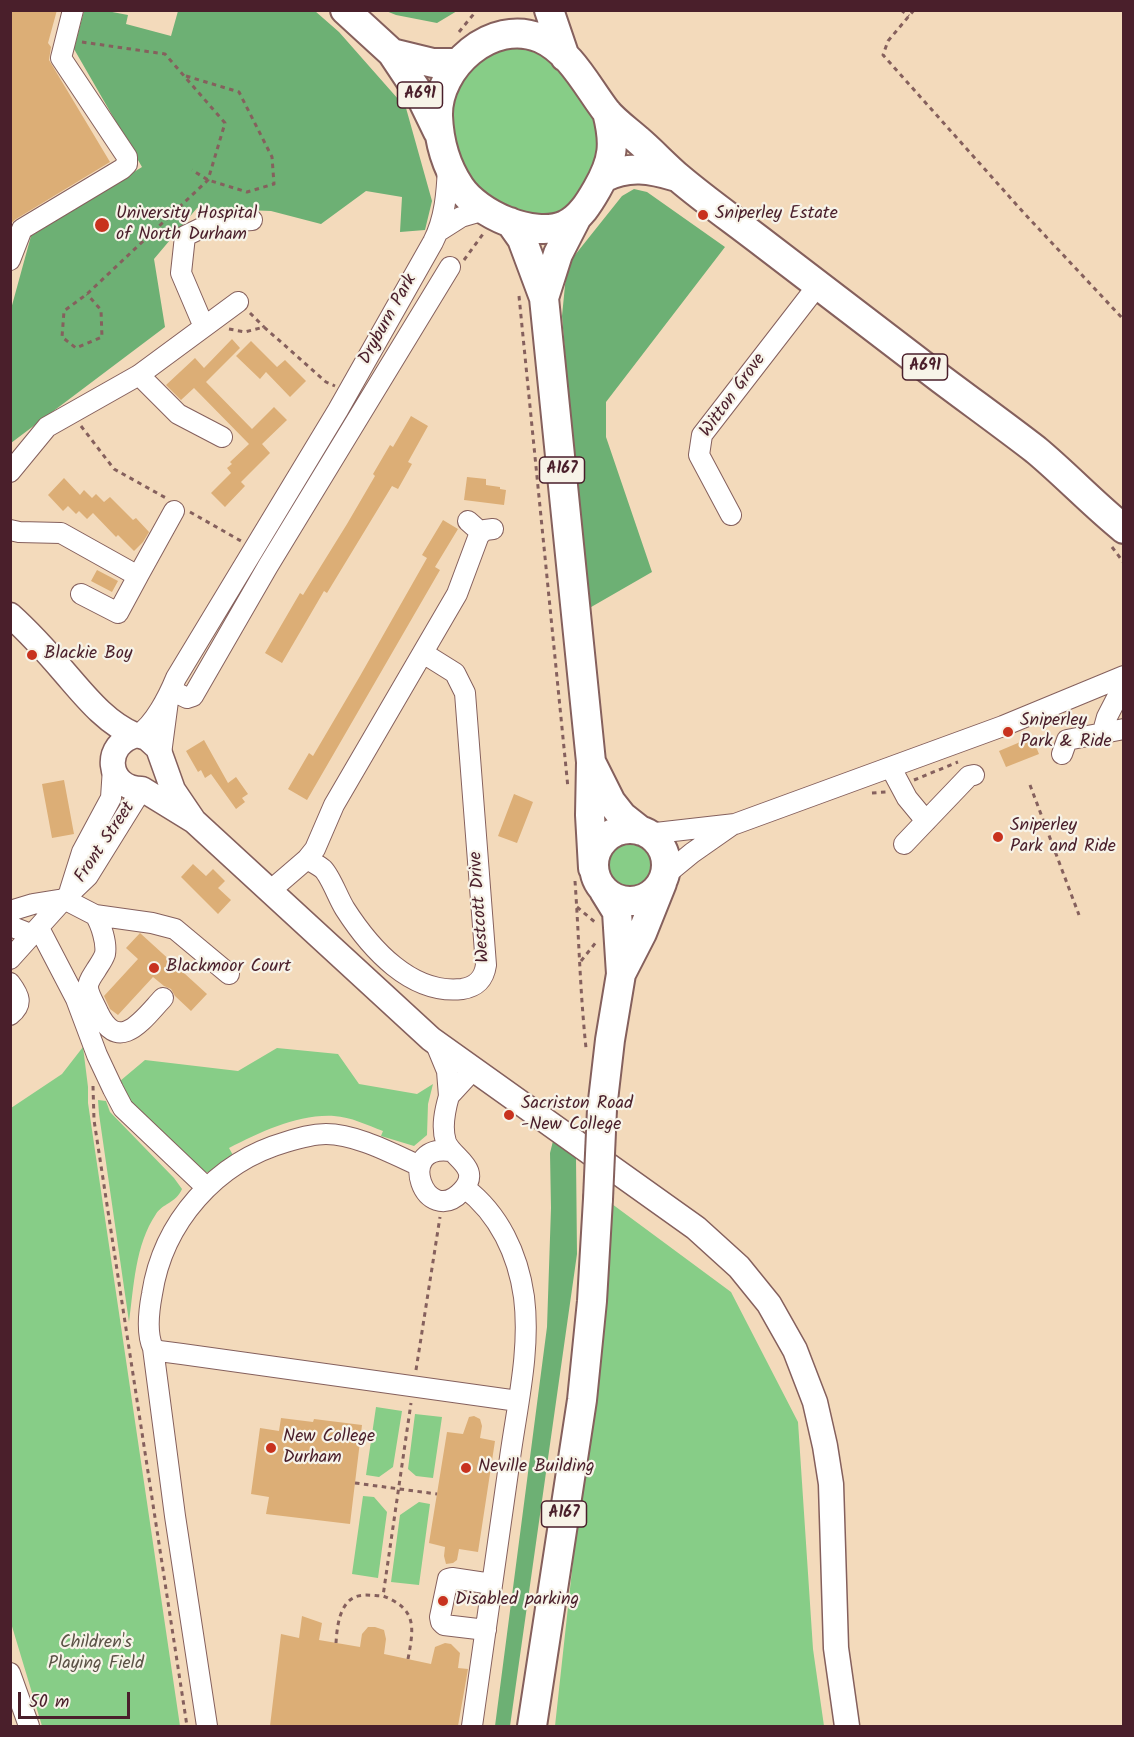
<!DOCTYPE html>
<html>
<head>
<meta charset="utf-8">
<style>
	body { margin:0 }
	#map { position:relative; width:1134px; height:1737px; overflow:hidden; background:#f3dabb; font-family:Kalam,sans-serif }
	canvas { display:block }
	.frame { position:absolute; inset:0; border:12px solid #4a1f2b; pointer-events:none }
	.scale { position:absolute; left:18px; top:1692px; width:112px; height:27px; box-sizing:border-box; border:3px solid #4a1f2b; border-top:0; padding-left:8px; font-size:18px; line-height:21px; white-space:nowrap; color:#4a1f2b; -webkit-text-stroke:4px #f7f3e8; paint-order:stroke }
</style>
</head>
<body>
<div id="map">
<canvas width="1134" height="1737"></canvas>
<div class="frame"></div>
<div class="scale">50 m</div>
</div>
<script>
const ctx = document.querySelector('canvas').getContext('2d');
ctx.lineJoin = 'round';
function fill(path, color) { ctx.fillStyle = color; ctx.fill(path, 'evenodd'); }
function trace(path, color, width, dash) { ctx.strokeStyle = color; ctx.lineWidth = width; ctx.lineCap = dash ? 'butt' : 'round'; ctx.setLineDash(dash || []); ctx.stroke(path); }
function write(font, color, halo, rows, align = 'center') {
  ctx.font = font + ' Kalam,sans-serif'; ctx.lineWidth = 4.5; ctx.setLineDash([]); ctx.textBaseline = 'middle'; ctx.strokeStyle = halo; ctx.fillStyle = color; for (const [text, x, y, turn = 0] of rows) {
    ctx.save(); ctx.translate(x, y); ctx.rotate((+turn || 0) * Math.PI / 180); ctx.textAlign = isNaN(turn) ? turn : align; if (halo) ctx.strokeText(text, 0, 0); ctx.fillText(text, 0, 0); ctx.restore();
  }
}
fill(new Path2D(`
	M523 44 546 51 582 93 604 138 580 198 558 213 528 214 506 207 474 186 460 164 450 112 455 90 468 71 498 50Z
	M606 864a25 25 0 1 1 50 0a25 25 0 1 1-50 0Z
	M83 1047 88 1087V1103L180 1726H42L11 1623V1108L62 1074Z
	M277 1048 338 1054 359 1084 417 1094 433 1084 428 1104 427 1135 414 1146 381 1136 383 1131C367 1125 351 1117 334 1116 297 1114 261 1132 229 1148L234 1157 211 1173 198 1170 132 1111 120 1081 145 1060 238 1071Z
	M98 1100 106 1101 110 1112 174 1178 182 1189C175 1204 163 1203 156 1214 135 1245 134 1286 129 1322L99 1114Z
	M612 1204 731 1292 798 1422 813 1649 824 1726H555Z
	M376 1407 402 1411 393 1467 379 1477 366 1475Z
	M415 1414 442 1417 433 1478 416 1476 408 1469Z
	M363 1496 374 1497 387 1512 378 1578 352 1574Z
	M419 1502 430 1504 419 1585 391 1582 400 1515Z`), '#87cd87');
fill(new Path2D(`
	M84 11H107L128 15 126 24 171 36 178 11H315L339 32 406 108 432 201 425 230 400 232 402 197 366 191 321 224 271 211 197 208 154 259 165 327 11 443V309L31 236 142 167 74 49Z
	M386 11 457 10V11L437 23 396 15Z
	M634 189 647 192 725 247 606 402V437L652 572 586 610 562 316 567 265 622 196Z
	M553 1141 576 1158 577 1254 510 1726H495L547 1327 551 1208 550 1153Z`), '#6db074');
fill(new Path2D(`
	M10 10H57L48 43 51 47 49 60 110 162 16 219 10 224Z
	M232 339 240 348 206 382 252 429 274 407 287 420 262 444 270 453 241 482 245 486 225 507 211 493 231 473 227 468 232 464 230 462 249 444 194 388 181 400 166 385 195 358 204 368Z
	M251 341 277 367 285 360 306 381 290 397 266 372 260 379 236 356Z
	M411 416 428 426 408 462 412 464 398 489 392 486 327 593 324 591 282 663 265 653 300 593 303 595 347 524 375 476 373 474 390 445 393 447Z
	M467 477 486 479V485L500 487V489L506 490 504 505 464 500Z
	M64 478 80 495 84 490 92 498 96 494 104 502 110 497 133 520 136 518 149 532 143 542 134 551 118 535 116 537 93 513 87 519 79 511 76 514 68 506 63 511 48 495Z
	M443 520 458 529 435 567 440 570 307 800 288 789 309 753 313 756 360 676 427 558 422 555Z
	M97 570 118 581 112 592 91 581Z
	M1032 737 1039 754 1006 767 999 751Z
	M204 740 228 783 236 777 248 794 242 798 245 802 236 809 211 774 205 778 201 770 198 772 186 751Z
	M64 780 74 834 52 838 42 784Z
	M514 794 533 802 517 843 498 836Z
	M193 864 206 876 213 869 225 881 218 888 231 900 218 914 181 877Z
	M140 933 207 994 191 1011 175 996 171 989 164 986 153 977 118 1015 110 1009 104 996 138 959 126 948Z
	M474 1416 480 1419 482 1426 480 1438 495 1441 478 1552 459 1549 457 1560 453 1563 446 1564 444 1556 445 1547 429 1543 447 1432 463 1434 469 1417Z
	M281 1418 313 1422 314 1419 362 1425 350 1524 266 1514 269 1497 251 1494 260 1428 279 1431Z
	M302 1616 322 1623 319 1640 360 1647 362 1634 368 1627H375L384 1630 386 1639 384 1654 431 1664 435 1647 445 1643 451 1644 460 1653 458 1668 468 1669 458 1726H270L281 1634 299 1638Z`), '#dcae76');
const minor = new Path2D(`
	M439 231 461 217 485 210
	M10 260 22 229 122 169 127 164V157L61 58 73 10
	M204 327 181 273 185 236 212 223 252 220
	M139 375 178 414 222 437
	M10 472 47 427 139 375 238 302
	M731 515 699 455 702 435 818 285
	M468 521 477 529 479 535
	M10 530 19 532 61 533 138 576 118 613 81 594
	M138 576 174 511
	M171 690 187 698 193 696 268 566 450 267
	M137 735C154 726 169 695 176 678L338 410 433 242C445 219 447 192 448 166
	M1102 735 1107 717 1124 684
	M161 754 168 701
	M1062 754 1067 740 1124 729
	M891 768 907 798 926 821
	M647 834 735 824 1003 726 1124 676
	M904 844 969 776 974 775
	M307 859C312 862 318 865 323 869 331 877 338 898 345 909 370 948 411 995 462 989 476 987 484 979 486 965L465 693 455 673 423 653
	M664 876 692 853 732 825
	M70 890 82 852 111 798 113 768
	M271 890 307 859 315 849 334 805 457 594 479 535 485 530 493 529
	M10 911 33 904 64 899 95 915 152 923 175 929 229 974
	M95 915C101 924 107 943 105 954 103 960 99 965 96 970 93 975 88 981 88 987 88 994 95 1005 98 1012 119 1056 144 1018 163 998
	M10 926 33 935
	M39 928 76 999 97 1055 113 1089 123 1108 206 1187
	M10 959 64 899 88 876 142 789
	M10 983C19 995 24 1004 10 1015
	M435 1042 447 1071 449 1096 473 1070
	M449 1096C445 1110 441 1127 446 1142 452 1158 483 1168 462 1191 426 1230 393 1143 451 1151
	M465 1188C499 1214 518 1254 524 1297 531 1352 516 1410 509 1465 497 1552 485 1639 472 1726
	M153 1348 159 1351 182 1354 518 1401
	M486 1630 444 1625 441 1622 440 1617 448 1579 452 1578 492 1584
	M10 1673 29 1726
	M207 1726 175 1516 153 1348C146 1333 149 1310 152 1294 163 1222 216 1162 286 1142 299 1138 312 1134 326 1134 356 1134 393 1154 420 1166`);
const major = new Path2D(`
	M10 615C30 633 48 653 65 673 85 696 106 723 135 735
	M194 821 173 790 158 748 147 738 137 735C102 743 106 789 142 789L194 821 431 1039 696 1228 739 1267 769 1304 795 1350 815 1402 825 1446 831 1484 836 1648 847 1726`);
const highway = new Path2D(`
	M345 10 392 53 420 95 438 132
	M549 10 565 57
	M392 53 433 63H457
	M607 112C615 143 614 160 597 189 589 203 580 218 565 225 533 239 478 214 460 187 446 166 439 141 438 116 437 67 492 18 540 38 570 51 587 86 606 111 615 122 628 131 638 140 652 152 665 166 679 178 705 200 732 219 758 239 819 286 880 333 941 379 973 403 1005 426 1036 450 1066 475 1093 504 1124 529
	M603 178C629 165 650 169 677 177
	M510 222 522 239 544 298 591 762 590 815 593 868
	M544 298 558 254 577 217
	M592 764 611 802 622 816 641 831
	M594 865a36 36 0 1 1 72 0a36 36 0 1 1-72 0Z
	M622 972 642 933 662 883
	M602 1109 610 1040 621 974 617 912 604 891
	M532 1726 582 1400 592 1301 598 1199`);
trace(minor, '#85605d', 22);
trace(major, '#85605d', 27);
trace(highway, '#85605d', 32);
trace(new Path2D(`
	M901 10 909 16
	M914 10 888 41 883 55 1023 212 1124 320
	M459 32 477 10
	M82 42 165 54 225 123 208 180 87 294 64 311 62 337 76 348 102 337 101 310 87 294
	M186 76 239 92 272 157 274 184 247 192 208 180 192 170
	M464 260 483 234
	M519 296 568 788
	M250 313 264 327
	M229 329 245 332 264 327 326 382 335 386
	M81 426 114 469 166 498
	M190 512 241 541
	M1112 547 1124 563
	M914 780 958 762
	M1030 785 1079 915
	M872 793 886 792
	M575 881C579 937 580 992 586 1048
	M577 907 596 923
	M581 961 597 941
	M93 1086 94 1120 187 1726
	M416 1370 440 1217
	M355 1483 437 1494
	M336 1643C337 1628 339 1606 353 1598 361 1593 374 1596 383 1596
	M408 1659C414 1627 417 1609 383 1596L411 1403`), '#85605d', 3, [4.5, 4.5]);
trace(minor, '#fff', 20);
trace(major, '#fff', 24);
trace(highway, '#fff', 28);
const highwayBridge = new Path2D(`
	M598 1199 602 1109`);
trace(highwayBridge, '#85605d', 32, []);
trace(highwayBridge, '#fff', 28);
for (const [x, y, r, color] of [
	[703,215,6,"#c8321e"],
	[102,225,8,"#c8321e"],
	[32,655,6,"#c8321e"],
	[1008,732,6,"#c8321e"],
	[998,837,6,"#c8321e"],
	[154,968,6,"#c8321e"],
	[509,1115,6,"#c8321e"],
	[271,1448,6,"#c8321e"],
	[466,1468,6,"#c8321e"],
	[443,1601,6,"#c8321e"]
]) { const dot = new Path2D(); dot.arc(x, y, r, 0, 2 * Math.PI); ctx.fillStyle = color; ctx.fill(dot); trace(dot, '#f7f3e8', 2); }
for (const [x, y, w] of [
	[420,95,45],
	[925,367,45],
	[562,470,45],
	[564,1514,45]
]) { const box = new Path2D(); box.roundRect(x - w / 2, y - 13, w, 26, 4.5); ctx.fillStyle = '#f7f3e8'; ctx.fill(box); trace(box, '#4a1f2b', 1.5); }
write('bold 16px', '#4a1f2b', null, [
	["A691",420,95],
	["A691",925,367],
	["A167",562,470],
	["A167",564,1514]
]);
write('18px', '#4a1f2b', '#f7f3e8', [
	["University Hospital",116,215],
	["of North Durham",116,236],
	["Sniperley Estate",715,215],
	["Blackie Boy",44,655],
	["Sniperley",1020,722],
	["Park & Ride",1020,743],
	["Sniperley",1010,827],
	["Park and Ride",1010,848],
	["Blackmoor Court",166,968],
	["Sacriston Road",521,1105],
	["-New College",521,1126],
	["New College",283,1438],
	["Durham",283,1459],
	["Neville Building",478,1468],
	["Disabled parking",455,1601]
], 'left');
write('18px', '#4a1f2b', '#f7f3e8', [
	["Dryburn Park",389,320,-61],
	["Witton Grove",734,396,-54],
	["Front Street",106,843,-56],
	["Westcott Drive",481,907,-94]
]);
write('18px', '#5c5347', '#f7f3e8', [
	["Children's",96,1644],
	["Playing Field",96,1665]
]);
</script>
</body>
</html>
